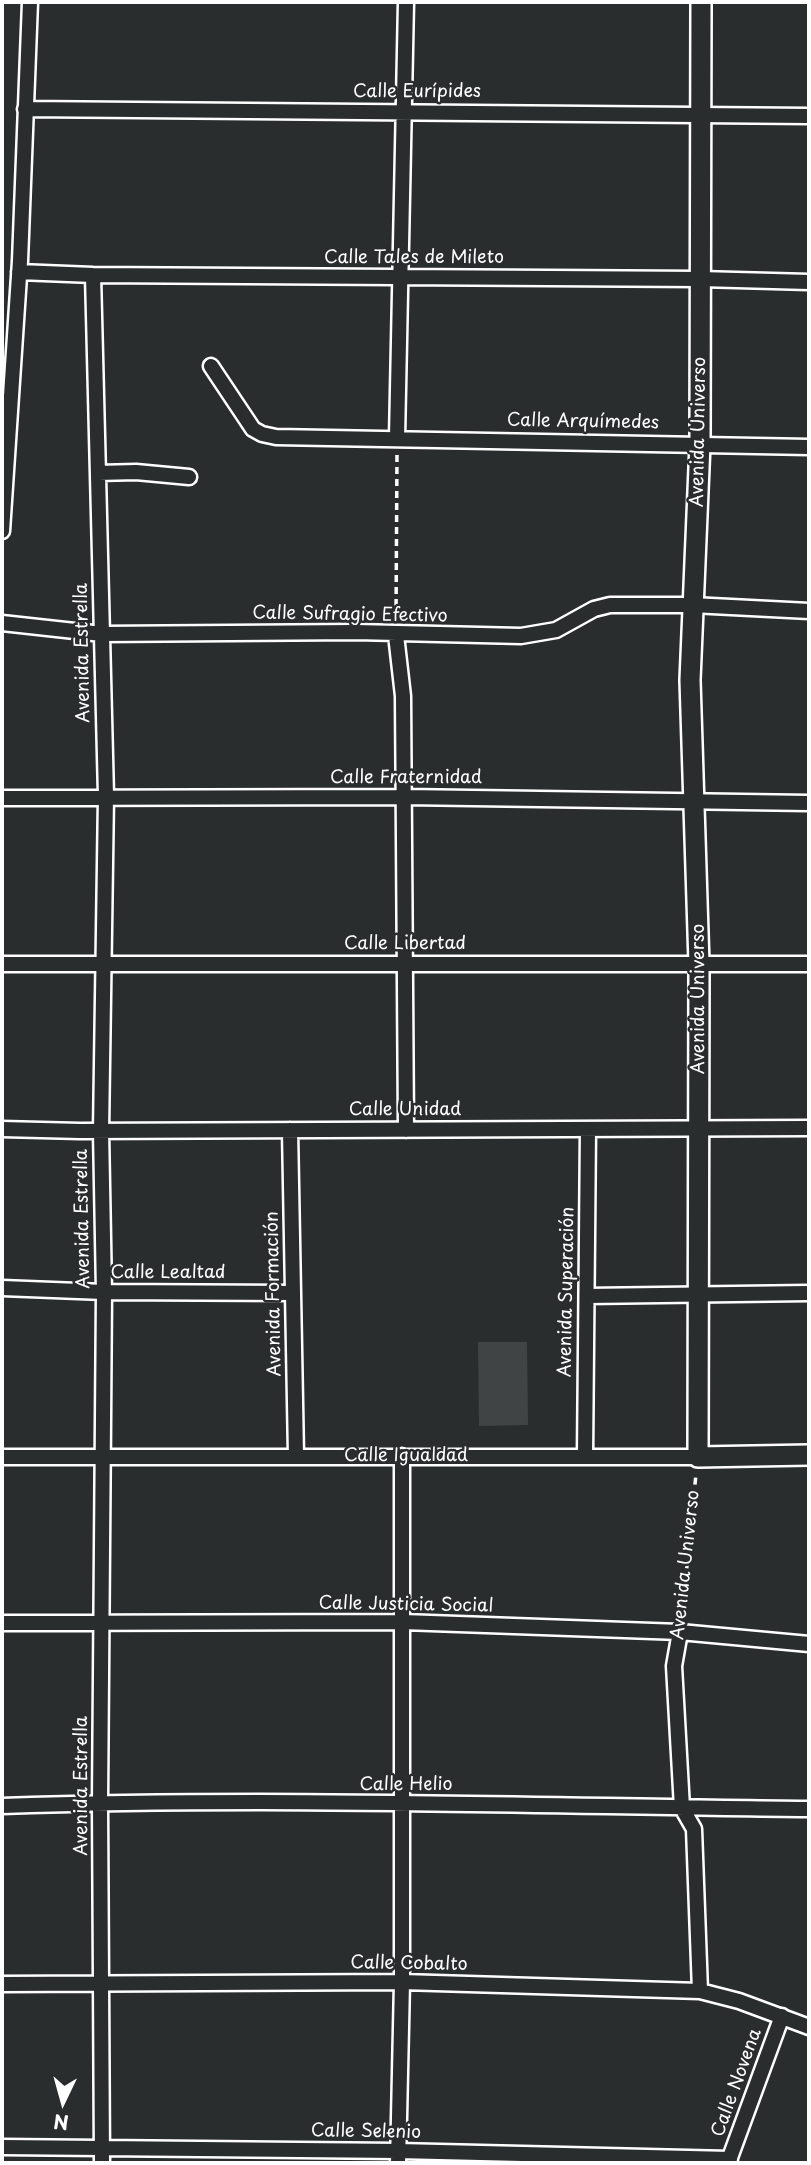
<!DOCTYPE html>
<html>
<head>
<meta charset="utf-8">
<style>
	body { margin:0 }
	#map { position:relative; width:811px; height:2165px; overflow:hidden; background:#2a2d2e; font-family:"Playpen Sans",sans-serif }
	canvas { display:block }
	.frame { position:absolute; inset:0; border:4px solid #fff; pointer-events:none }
	.north { position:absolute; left:28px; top:2067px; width:70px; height:70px; -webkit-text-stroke:5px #2a2d2e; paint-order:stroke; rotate:185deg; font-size:19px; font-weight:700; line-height:28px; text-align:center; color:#fff }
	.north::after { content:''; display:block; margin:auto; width:24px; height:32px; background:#fff; clip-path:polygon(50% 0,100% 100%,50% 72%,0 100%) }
</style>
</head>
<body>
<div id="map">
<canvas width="811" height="2165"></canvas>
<div class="frame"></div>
<div class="north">N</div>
</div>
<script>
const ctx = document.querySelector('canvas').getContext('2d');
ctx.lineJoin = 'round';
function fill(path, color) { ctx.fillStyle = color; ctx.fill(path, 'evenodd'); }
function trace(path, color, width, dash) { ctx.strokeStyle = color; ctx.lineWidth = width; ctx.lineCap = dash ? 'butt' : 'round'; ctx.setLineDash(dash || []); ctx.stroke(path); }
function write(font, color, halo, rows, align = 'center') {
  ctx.font = font + ' "Playpen Sans",sans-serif'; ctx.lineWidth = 5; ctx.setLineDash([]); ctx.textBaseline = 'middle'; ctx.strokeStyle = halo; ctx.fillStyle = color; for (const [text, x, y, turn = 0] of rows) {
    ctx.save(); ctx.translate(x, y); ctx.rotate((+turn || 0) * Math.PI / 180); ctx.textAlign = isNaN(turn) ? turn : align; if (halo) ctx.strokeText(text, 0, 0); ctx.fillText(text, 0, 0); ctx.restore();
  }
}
fill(new Path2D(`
	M478 1342H527L528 1425 479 1426Z`), '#414445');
const street = new Path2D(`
	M25 109 809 116
	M19 272 93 275 700 279 809 282
	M93 275 106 796 101 1131 104 1292 100 1803 102 2163
	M211 366 253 429 262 434 276 437 809 447
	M397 438 406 2
	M98 473 136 472 189 477
	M2 531 20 261 30 2
	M2 623 102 634 356 632 521 636 556 630 594 609 610 605H692L809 611
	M396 635 403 696 406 1130
	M2 798 405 797 809 803
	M2 964H809
	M2 1129 80 1131 809 1128
	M290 1130 296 1456
	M2 1288 104 1292 293 1293
	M587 1296 809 1293
	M585 1456 588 1129
	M2 1457H698
	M2 1623 403 1622 680 1632 809 1644
	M680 1632 674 1666 682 1808 694 1829 700 1991
	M2 1806C271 1797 540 1806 809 1809
	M2 1984 402 1982 700 1991 739 2001 809 2027
	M2 2147 398 2151 730 2159
	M398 2163 402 1982V1456
	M728 2163 782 2016`);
const secondary = new Path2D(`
	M701 2 700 444 690 680 699 964 698 1457 809 1455`);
trace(street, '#fff', 19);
trace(secondary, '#fff', 24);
trace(new Path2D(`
	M396 618 397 454
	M682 1616 696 1474`), '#fff', 3.5, [7, 5]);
trace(street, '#2a2d2e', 14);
trace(secondary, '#2a2d2e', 19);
write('18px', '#fff', '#2a2d2e', [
	["Calle Eurípides",417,92],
	["Calle Tales de Mileto",414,258],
	["Calle Arquímedes",583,422,1],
	["Avenida Universo",699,432,-89],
	["Calle Sufragio Efectivo",350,615,1],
	["Avenida Estrella",83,653,-91],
	["Calle Fraternidad",406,778],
	["Calle Libertad",405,944],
	["Avenida Universo",699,999,-90],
	["Calle Unidad",405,1110],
	["Avenida Estrella",83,1219,-91],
	["Calle Lealtad",168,1273],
	["Avenida Superación",567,1292,-89],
	["Avenida Formación",274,1294,-91],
	["Calle Igualdad",406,1456],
	["Avenida Universo",686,1565,-84],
	["Calle Justicia Social",406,1605,1],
	["Calle Helio",406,1785],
	["Avenida Estrella",82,1786,-90],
	["Calle Cobalto",409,1964,1],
	["Calle Novena",737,2083,-70],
	["Calle Selenio",366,2132,1]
]);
</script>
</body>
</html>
